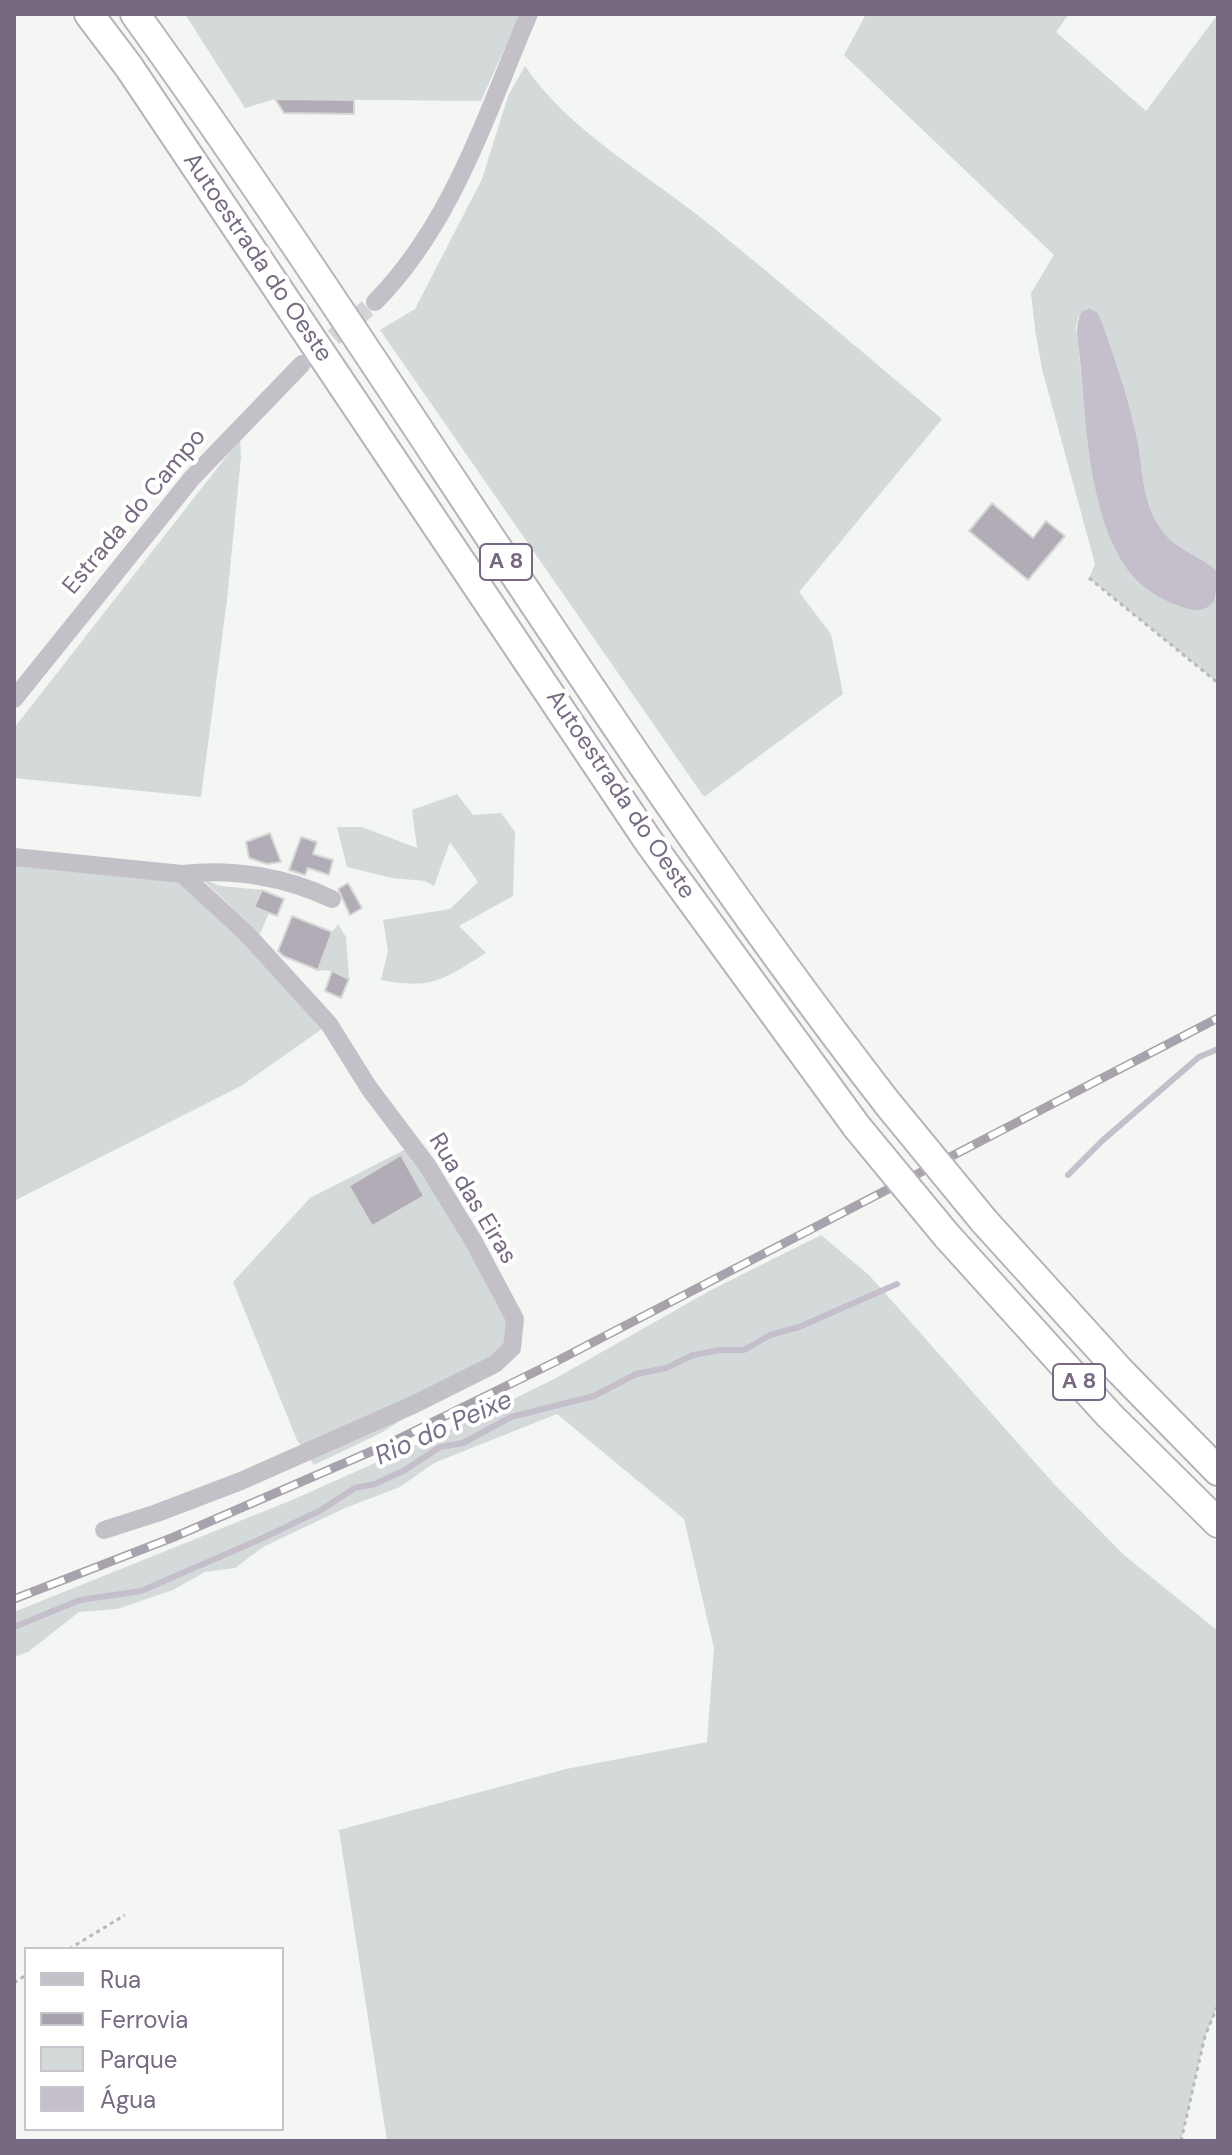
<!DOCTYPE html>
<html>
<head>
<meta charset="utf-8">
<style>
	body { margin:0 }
	#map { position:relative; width:1232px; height:2155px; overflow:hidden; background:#f4f6f4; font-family:"DM Sans",sans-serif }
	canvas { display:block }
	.frame { position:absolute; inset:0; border:16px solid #776981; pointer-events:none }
	.legend { position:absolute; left:24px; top:1947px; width:260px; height:184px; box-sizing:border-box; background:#fff; border:2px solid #c9c3cd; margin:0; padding:10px 14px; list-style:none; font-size:24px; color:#776981 }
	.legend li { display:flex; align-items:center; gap:16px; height:40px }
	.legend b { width:40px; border:2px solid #c9c3cd }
</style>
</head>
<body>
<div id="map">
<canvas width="1232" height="2155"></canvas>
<div class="frame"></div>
<ul class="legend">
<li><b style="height:10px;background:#c4c0c7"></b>Rua</li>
<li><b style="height:10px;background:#a8a2ac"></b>Ferrovia</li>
<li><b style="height:22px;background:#d3dad9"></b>Parque</li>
<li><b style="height:22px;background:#c4bfcb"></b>Água</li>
</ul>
</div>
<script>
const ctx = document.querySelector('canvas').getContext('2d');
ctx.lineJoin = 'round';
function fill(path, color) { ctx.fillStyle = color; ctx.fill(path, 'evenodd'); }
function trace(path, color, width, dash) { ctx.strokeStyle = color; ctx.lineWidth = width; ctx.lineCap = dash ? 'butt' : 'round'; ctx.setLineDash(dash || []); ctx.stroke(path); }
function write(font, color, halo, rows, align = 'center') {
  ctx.font = font + ' "DM Sans",sans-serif'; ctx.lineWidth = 8; ctx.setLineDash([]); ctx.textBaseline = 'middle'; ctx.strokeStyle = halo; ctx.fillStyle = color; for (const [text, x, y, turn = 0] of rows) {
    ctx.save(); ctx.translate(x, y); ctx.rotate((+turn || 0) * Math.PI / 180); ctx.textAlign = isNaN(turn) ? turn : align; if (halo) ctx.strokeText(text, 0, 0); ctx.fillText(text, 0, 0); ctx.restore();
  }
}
fill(new Path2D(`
	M185 14H520L481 101 275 99 245 108Z
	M866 14H1069L1056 32 1146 111 1218 14V572C1202 556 1178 551 1164 533 1140 503 1144 468 1136 434 1128 396 1115 359 1102 322L1098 313 1087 308 1078 318 1076 327C1086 405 1085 484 1121 556 1125 566 1132 580 1143 584 1160 592 1196 596 1215 600L1218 591V683L1089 578 1095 564 1042 369 1035 329 1031 293 1054 255 844 55Z
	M525 66C567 129 645 173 704 220 784 285 862 352 942 419L799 592 831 634 843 694 704 797 380 330 415 309 482 179 508 96Z
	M240 439 241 457 227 600 201 797 14 778V728Z
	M457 794 473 815 501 813 515 832 513 896 459 926 486 953C444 979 433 990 381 980L388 950 383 920 450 909 478 882 450 842 434 886 425 881 392 878 347 867 337 827H362L417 848 412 810Z
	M14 857 182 874 329 1024 241 1086 14 1201Z
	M202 879 221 886 262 890 255 907 269 913 260 934Z
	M338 924 346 937 349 979 332 971 318 970 332 932Z
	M412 1146 504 1299 512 1348 383 1432 314 1465 297 1440 233 1282 310 1198Z
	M821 1235 869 1275 1055 1485 1124 1555 1218 1631V2005L1205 2037 1181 2141H387L339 1830 566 1769 707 1742 714 1648 684 1519 557 1414 434 1463 400 1487 345 1508 263 1547 235 1568 205 1572 173 1590 117 1609 79 1612 28 1652 14 1657V1612L292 1500 467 1422 556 1378 713 1289Z`), '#d3dad9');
fill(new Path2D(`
	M1089 308 1098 313 1102 322C1115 359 1128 396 1136 434 1144 468 1140 503 1164 533 1178 551 1202 556 1218 572L1215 600C1204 614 1192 611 1177 605 1159 599 1138 585 1127 569 1089 515 1086 424 1080 360 1079 343 1073 327 1082 312Z`), '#c4bfcb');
trace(new Path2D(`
	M1068 1175 1103 1140 1199 1057 1218 1049
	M14 1627 80 1600 141 1591 263 1538 321 1510 355 1488 375 1484 405 1470 440 1447 463 1443 511 1417 594 1396 636 1374 666 1368 693 1355 720 1350H744L770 1335 799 1327 897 1284`), '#c4bfcb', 6);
const building = new Path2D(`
	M275 99 354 100V114L284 113Z
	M992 503 1033 538 1046 521 1065 536 1028 580 969 531Z
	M270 833 281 862 267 864 249 858 246 842Z
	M301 837 317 842 313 854 333 860 329 875 308 868 305 875 289 870Z
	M348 883 362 908 350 915 338 889Z
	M262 890 284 899 277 916 254 907Z
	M292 916 332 932 318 970 283 956 278 951Z
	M332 971 349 979 341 998 325 991Z
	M401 1155 424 1196 372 1226 349 1186Z`);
fill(building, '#b2acb6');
trace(building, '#d6d8d6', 2);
trace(new Path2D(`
	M313 355 375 302`), '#d5d3d7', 18, [18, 9]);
const highway = new Path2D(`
	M89 14 129 67 649 842 857 1127
	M135 14C393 372 617 755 888 1104
	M984 1221 1120 1371 1218 1471
	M947 1236 1109 1415 1218 1523`);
trace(highway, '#b7b3b9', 32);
trace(new Path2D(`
	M1089 578 1218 683
	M69 1949 125 1915
	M14 1983 26 1975
	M1181 2141 1205 2036 1218 2005`), '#bbb8bd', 3, [4, 4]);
trace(new Path2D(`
	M375 302C453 223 486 114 529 14
	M14 699 192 478 302 364
	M14 857 182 874 246 933 329 1024 369 1088 427 1165 474 1242 515 1319 512 1348 495 1364 415 1404 241 1481 157 1513 104 1530
	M182 874C233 868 286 877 332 899`), '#c4c0c7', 18);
trace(highway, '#fff', 28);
const rail = new Path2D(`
	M14 1599 174 1537 386 1445 555 1362 1218 1018`);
trace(rail, '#a8a2ac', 9);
trace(rail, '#fff', 6, [18]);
const highwayBridge = new Path2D(`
	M888 1104 984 1221
	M857 1127 947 1236`);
trace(highwayBridge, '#b7b3b9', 32, []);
trace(highwayBridge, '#fff', 28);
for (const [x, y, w] of [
	[506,562,52],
	[1079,1382,52]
]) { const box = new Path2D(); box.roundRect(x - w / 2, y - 18, w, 36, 6); ctx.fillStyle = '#fff'; ctx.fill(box); trace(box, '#776981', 2); }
write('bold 22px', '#776981', null, [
	["A 8",506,562],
	["A 8",1079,1382]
]);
write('24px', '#776981', '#fff', [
	["Autoestrada do Oeste",257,258,56],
	["Estrada do Campo",135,512,-50],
	["Autoestrada do Oeste",620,795,56],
	["Rua das Eiras",472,1199,59]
]);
write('italic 26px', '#7a708a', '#fff', [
	["Rio do Peixe",444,1429,-24]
]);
</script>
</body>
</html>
